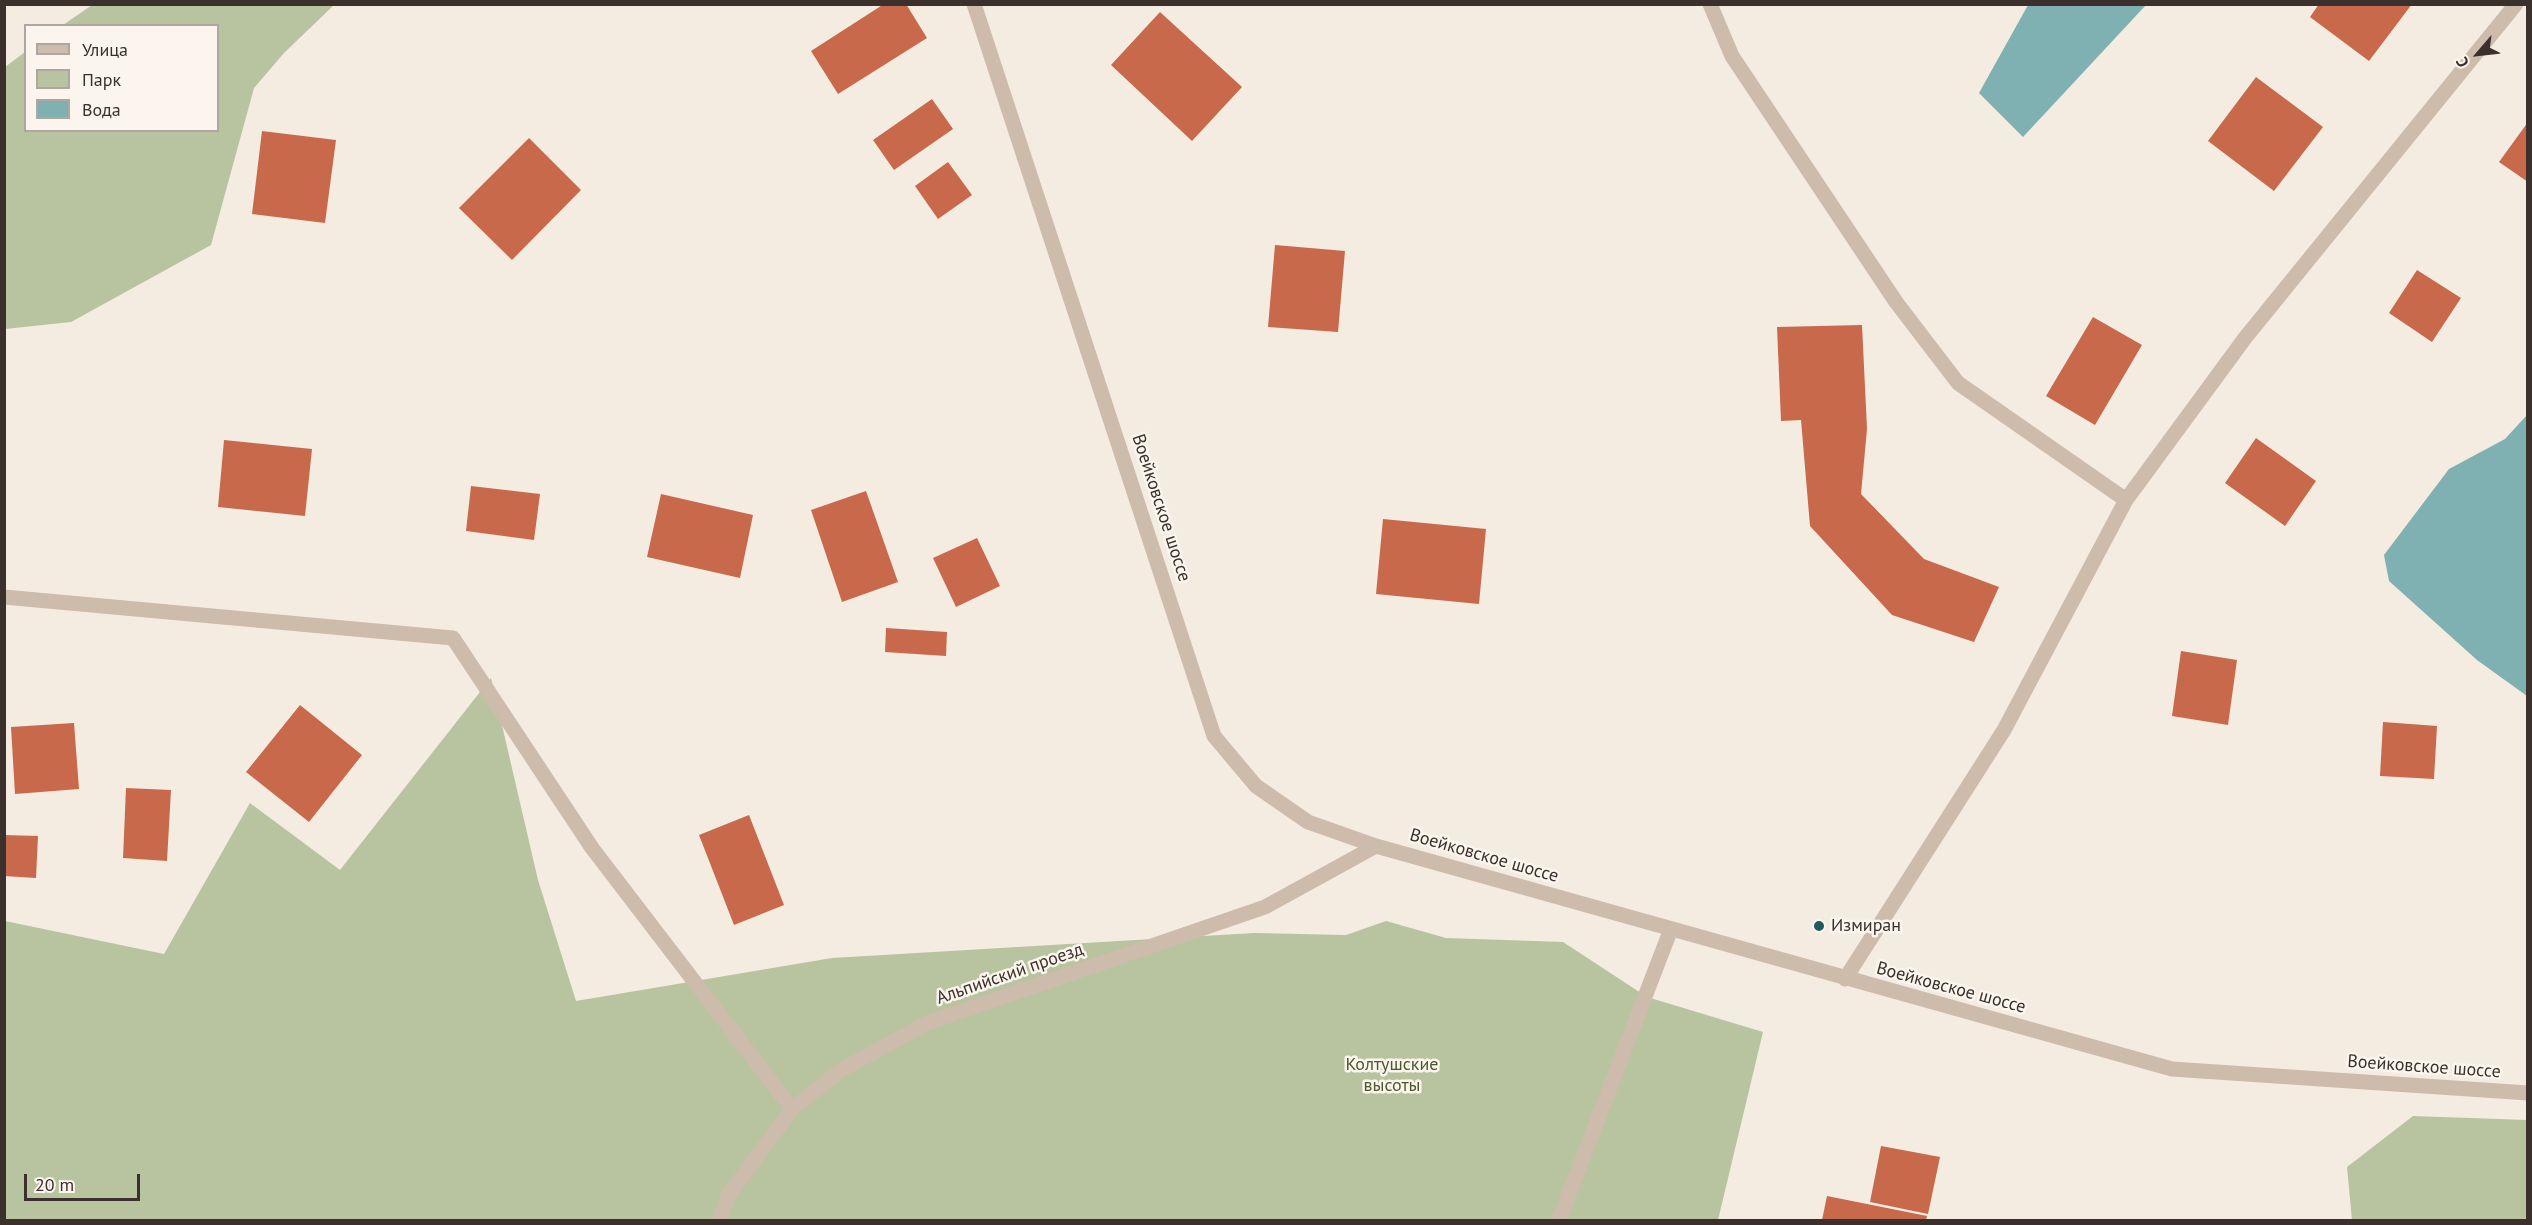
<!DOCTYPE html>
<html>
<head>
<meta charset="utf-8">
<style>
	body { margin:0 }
	#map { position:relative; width:2532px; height:1225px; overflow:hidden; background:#f4ebe1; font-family:"PT Sans",sans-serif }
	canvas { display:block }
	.frame { position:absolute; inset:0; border:6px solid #3b302b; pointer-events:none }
	.legend { position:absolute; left:24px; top:24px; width:195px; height:108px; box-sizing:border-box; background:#fbf5ee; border:2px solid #aea6a0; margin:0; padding:8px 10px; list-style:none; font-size:18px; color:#3b302b }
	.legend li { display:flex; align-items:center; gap:12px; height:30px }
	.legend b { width:30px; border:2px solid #aea6a0 }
	.north { position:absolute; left:2448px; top:24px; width:60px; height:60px; -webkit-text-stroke:4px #fbf5ee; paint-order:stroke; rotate:242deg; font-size:16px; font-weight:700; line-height:24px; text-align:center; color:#3b302b }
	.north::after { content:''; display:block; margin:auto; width:21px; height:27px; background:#3b302b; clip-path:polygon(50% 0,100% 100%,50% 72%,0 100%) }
	.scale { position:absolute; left:24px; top:1174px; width:116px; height:27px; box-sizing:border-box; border:3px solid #3b302b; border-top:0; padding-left:8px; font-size:18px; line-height:21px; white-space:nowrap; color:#3b302b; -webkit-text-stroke:4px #fbf5ee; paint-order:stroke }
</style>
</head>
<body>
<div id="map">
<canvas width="2532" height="1225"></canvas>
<div class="frame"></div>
<ul class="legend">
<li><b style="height:8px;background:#cdbbac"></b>Улица</li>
<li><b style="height:16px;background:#b8c4a0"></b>Парк</li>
<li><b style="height:16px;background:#7fb0b2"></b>Вода</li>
</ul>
<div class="north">С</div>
<div class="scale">20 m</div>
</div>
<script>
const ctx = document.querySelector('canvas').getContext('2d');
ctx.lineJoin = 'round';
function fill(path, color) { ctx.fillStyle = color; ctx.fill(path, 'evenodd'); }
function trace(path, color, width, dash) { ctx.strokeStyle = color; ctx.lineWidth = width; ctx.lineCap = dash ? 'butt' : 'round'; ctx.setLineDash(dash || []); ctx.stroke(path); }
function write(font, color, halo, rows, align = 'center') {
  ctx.font = font + ' "PT Sans",sans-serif'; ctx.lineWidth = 5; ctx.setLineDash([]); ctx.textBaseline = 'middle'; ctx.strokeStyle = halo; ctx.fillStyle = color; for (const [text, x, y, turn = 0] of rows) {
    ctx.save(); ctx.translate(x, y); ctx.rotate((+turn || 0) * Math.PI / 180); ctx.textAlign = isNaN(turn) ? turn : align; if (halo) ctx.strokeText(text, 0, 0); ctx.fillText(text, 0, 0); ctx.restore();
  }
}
fill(new Path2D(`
	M92 5H334L284 53 254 88 211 245 71 322 5 329V67L25 52 26 130H218V26L63 25Z
	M491 678 538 880 576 1001 832 958 1254 933 1346 935 1386 921 1446 938 1563 942 1647 997 1763 1032 1718 1220H5V921L164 954 250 803 340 870Z
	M2413 1116 2527 1120V1220H2352L2347 1167Z`), '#b8c4a0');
fill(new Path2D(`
	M2028 5H2146L2023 137 1979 93Z
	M2527 415V696L2477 660 2389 581 2384 555 2449 469 2505 439Z`), '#7fb0b2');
fill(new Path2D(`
	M884 4H906L927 38 838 94 811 51Z
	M2319 4H2412L2369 61 2310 17Z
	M1160 12 1242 87 1192 141 1111 65Z
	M2256 77 2323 127 2274 191 2208 141Z
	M932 99 953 129 894 170 873 140Z
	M2528 122V182L2499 162Z
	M262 131 336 140 325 223 252 214Z
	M529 138 581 190 512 260 459 208Z
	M948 162 972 195 938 219 915 186Z
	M1275 245 1345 251 1338 332 1268 327Z
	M2417 270 2461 298 2432 342 2389 313Z
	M2093 317 2142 345 2095 425 2046 396Z
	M1862 325 1867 429 1861 494 1924 559 1999 587 1974 642 1892 615 1810 526 1801 420 1781 421 1777 327Z
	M2256 438 2316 481 2285 526 2225 483Z
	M224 440 312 449 305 516 218 507Z
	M471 486 540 494 534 540 466 531Z
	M866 491 898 582 842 602 811 510Z
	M661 494 753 515 740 578 647 557Z
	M1383 519 1486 529 1479 604 1376 594Z
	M977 538 1000 586 956 607 933 558Z
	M886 628 947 632 946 656 885 652Z
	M2181 651 2237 660 2228 725 2172 716Z
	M300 705 362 755 309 822 246 772Z
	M2383 722 2437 726 2434 779 2380 776Z
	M74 723 79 789 15 794 11 727Z
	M126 788 171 790 167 861 123 858Z
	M749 815 784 905 734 925 699 835Z
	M4 835 38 836 36 878 4 876Z
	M1881 1146 1940 1157 1928 1214 1870 1202Z
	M1827 1196 1927 1216 1926 1220H1822Z`), '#c8694b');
trace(new Path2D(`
	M974 4 1214 736 1256 786 1308 822 1376 846 2172 1069 2528 1093
	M1710 4 1732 56 1896 302 1958 383 2126 500
	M4 597 453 638 592 848 792 1109
	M1845 979 2004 730 2126 500 2245 338 2516 4
	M720 1220 728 1196 792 1109 841 1070 927 1023 1265 907 1376 846
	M1559 1220 1671 929`), '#cdbbac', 15);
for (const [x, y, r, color] of [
	[1819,926,6,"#1f5a5e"]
]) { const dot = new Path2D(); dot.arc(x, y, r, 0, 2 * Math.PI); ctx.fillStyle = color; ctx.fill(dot); trace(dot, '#fbf5ee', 2); }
write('18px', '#3b302b', '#fbf5ee', [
	["Воейковское шоссе",1161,508,72],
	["Воейковское шоссе",1484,856,16],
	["Альпийский проезд",1010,974,-19],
	["Воейковское шоссе",1951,988,15],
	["Воейковское шоссе",2424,1067,4]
]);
write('18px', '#3b302b', '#fbf5ee', [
	["Измиран",1831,926]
], 'left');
write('18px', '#4a5a2e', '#fbf5ee', [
	["Колтушские",1392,1065],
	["высоты",1392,1086]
]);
</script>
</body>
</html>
